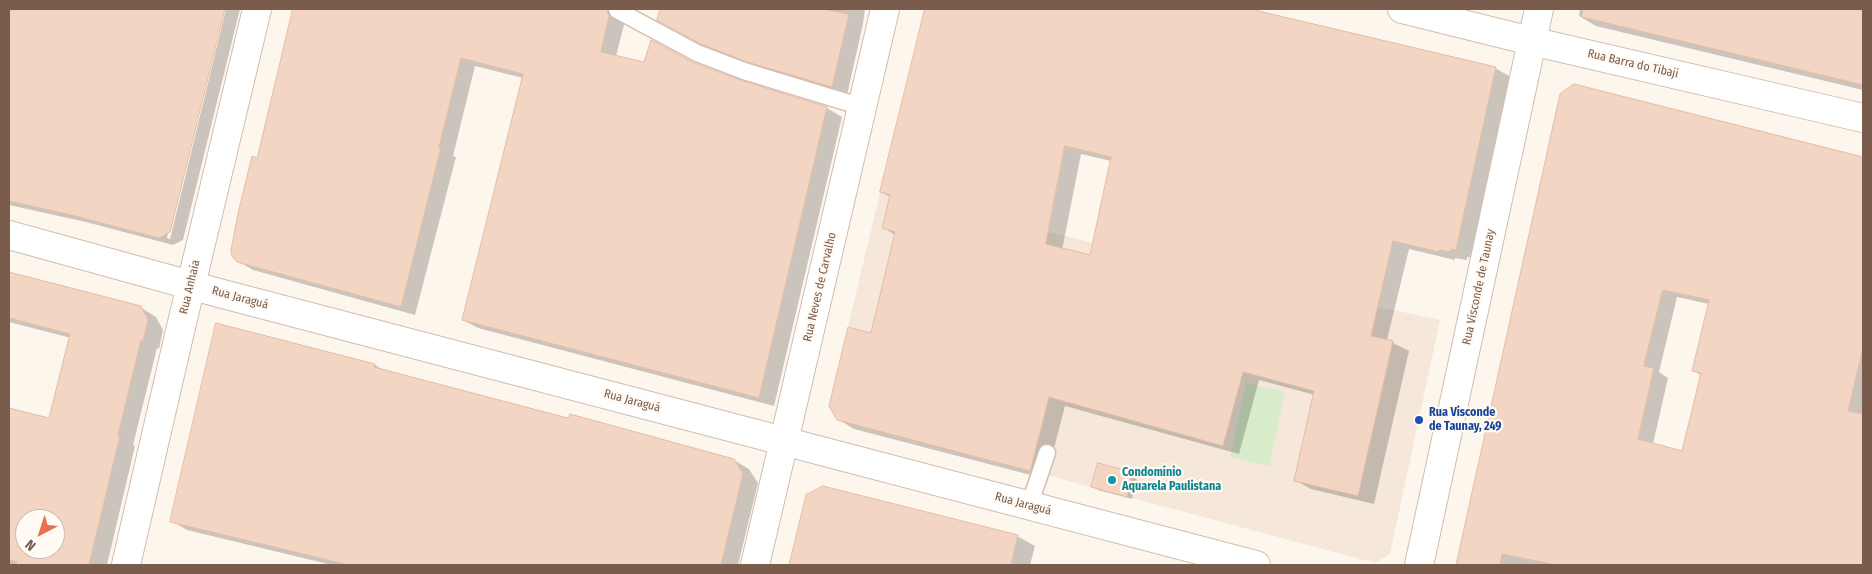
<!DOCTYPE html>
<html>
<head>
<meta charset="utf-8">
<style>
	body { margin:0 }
	#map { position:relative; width:1872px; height:574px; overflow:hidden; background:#fdf6ec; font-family:"Fira Sans Condensed",sans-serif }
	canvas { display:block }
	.frame { position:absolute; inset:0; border:10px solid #7a5c4d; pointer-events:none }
	.north { position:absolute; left:15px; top:509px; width:50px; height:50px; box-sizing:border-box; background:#fffaf3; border:1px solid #cabbb1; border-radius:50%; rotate:220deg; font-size:14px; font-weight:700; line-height:20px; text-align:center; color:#7a5c4d }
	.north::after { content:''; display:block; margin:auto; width:18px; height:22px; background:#e76f51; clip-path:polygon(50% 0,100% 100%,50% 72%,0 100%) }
</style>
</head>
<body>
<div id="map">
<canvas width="1872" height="574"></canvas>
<div class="frame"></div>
<div class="north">N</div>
</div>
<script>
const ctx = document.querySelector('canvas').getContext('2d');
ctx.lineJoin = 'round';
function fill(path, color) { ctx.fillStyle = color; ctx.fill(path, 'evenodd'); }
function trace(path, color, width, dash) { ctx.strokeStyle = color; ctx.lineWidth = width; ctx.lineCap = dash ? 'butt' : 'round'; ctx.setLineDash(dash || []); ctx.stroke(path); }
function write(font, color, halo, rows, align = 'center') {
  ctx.font = font + ' "Fira Sans Condensed",sans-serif'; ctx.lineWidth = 4.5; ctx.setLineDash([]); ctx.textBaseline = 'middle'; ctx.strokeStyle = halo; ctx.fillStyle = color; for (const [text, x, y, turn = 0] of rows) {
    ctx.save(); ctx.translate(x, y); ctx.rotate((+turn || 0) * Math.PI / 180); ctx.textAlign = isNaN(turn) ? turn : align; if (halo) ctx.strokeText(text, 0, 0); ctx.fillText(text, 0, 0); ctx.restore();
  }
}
fill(new Path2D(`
	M880 192 1215 272 1440 320 1390 554 1375 563 1031 471 1050 395 972 375 953 451 933 446 952 369 935 349 848 327Z`), '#f5e8da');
fill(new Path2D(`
	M1246 383 1285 392 1269 466 1230 457Z`), '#d8ecc9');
fill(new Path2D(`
	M9 9H223L167 238 170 239 226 9H240L183 240 173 245 86 222 9 205Z
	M294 9H628L621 20 624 25 616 56 645 64 692 63 740 82 827 108 842 117 774 406 478 328 463 320 523 78 475 66 453 156 456 157 415 315 253 270 238 261 258 159Z
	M662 9H865L863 24 847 95 763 69 717 52 659 20Z
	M925 9H1245L1495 68 1511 77 1472 258 1467 257V260L1455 258V260L1409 249 1387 340 1409 351 1374 504 1311 489 1295 480 1315 395 1259 380 1239 454 1065 406 1046 479 854 429 838 419 872 334 895 235 883 227 890 197 881 192ZM1081 154 1111 161 1091 257 1062 250Z
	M1580 9H1863V90L1596 26 1579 16Z
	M1574 85 1863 157V565H1457L1561 95ZM1677 297 1709 304 1694 371 1702 376 1683 452 1653 444 1668 378 1659 372Z
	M9 273 140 307 156 317 163 330 159 349 157 348 133 445 135 446 107 565H9V409L50 420 71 338 9 322ZM25 519H55V549H25Z
	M217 325 375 365 386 372 734 460 749 469 758 483 738 565H332L187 530 172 521Z
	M1131 473 1137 477 1132 499 1098 490 1093 486Z
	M807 496 1017 536 1035 546 1030 565H790Z`), '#0003');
const building = new Path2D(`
	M9 9H225L170 232 159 238 71 215 9 201Z
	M293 9H607L609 16 601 52 644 62 651 40 692 62 740 80 827 107 759 398 462 320 523 74 461 58 439 147H441L401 307 237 262 232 256 231 250 239 209 252 156 257 158Z
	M661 9H823L849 14 832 87 747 62 701 44 657 20Z
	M925 9H1250L1496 67 1456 250 1451 249V252L1439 250V252L1393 241 1371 336 1393 341 1358 496 1294 481 1314 391 1243 372 1223 446 1049 397 1030 471 837 420 829 406 848 327 871 333 895 232 882 228 890 195 880 192ZM1065 146 1111 157 1090 255 1046 244Z
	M1583 9H1863V85L1582 17Z
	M1574 84 1863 157V348L1848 411 1863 414V565H1556L1502 554 1500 565H1456L1560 94ZM1663 290 1709 300 1692 371 1701 373 1682 451 1638 439 1654 368 1644 366Z
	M9 272 141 306 148 320 143 341 141 340 118 435 120 436 89 565H16L17 562 9 560V408L49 418 70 334 9 318ZM25 519H55V549H25Z
	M216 323 375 364 374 367 518 405 568 418 570 414 734 459 743 474 721 565H349L170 522Z
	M1098 463 1132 472 1127 497 1091 487Z
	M823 486 1018 535 1011 565H789L806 495Z`);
fill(building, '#f3d5c3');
trace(building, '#e6bba3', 1);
const service = new Path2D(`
	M617 10 697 53 744 71 862 107
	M1029 506 1047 453`);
const minor = new Path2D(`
	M9 235 219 293 1256 565
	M126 565 181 327 257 9
	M755 565 885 9
	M1419 565 1539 9`);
const tertiary = new Path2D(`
	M1402 9 1531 41 1863 118`);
trace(service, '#d1beb0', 19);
trace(minor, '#d1beb0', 30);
trace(tertiary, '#d1beb0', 30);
trace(service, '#fff', 16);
trace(minor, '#fff', 28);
trace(tertiary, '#fff', 28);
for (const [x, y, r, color] of [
	[1419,420,5,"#1a4fb4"],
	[1112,480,5,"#0f9aa8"]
]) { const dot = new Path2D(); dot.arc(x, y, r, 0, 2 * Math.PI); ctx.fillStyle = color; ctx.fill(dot); trace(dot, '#fffaf3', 2); }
write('12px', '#7a5c4d', '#fffaf3', [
	["Rua Barra do Tibaji",1633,64,13],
	["Rua Anhaia",190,287,-77],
	["Rua Neves de Carvalho",820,287,-77],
	["Rua Visconde de Taunay",1479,287,-78],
	["Rua Jaraguá",240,298,15],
	["Rua Jaraguá",632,401,15],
	["Rua Jaraguá",1023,504,15]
]);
write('bold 12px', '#164399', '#fffaf3', [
	["Rua Visconde",1429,413],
	["de Taunay, 249",1429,427]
], 'left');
write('bold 12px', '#0d838f', '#fffaf3', [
	["Condomínio",1122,473],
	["Aquarela Paulistana",1122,487]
], 'left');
</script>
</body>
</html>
